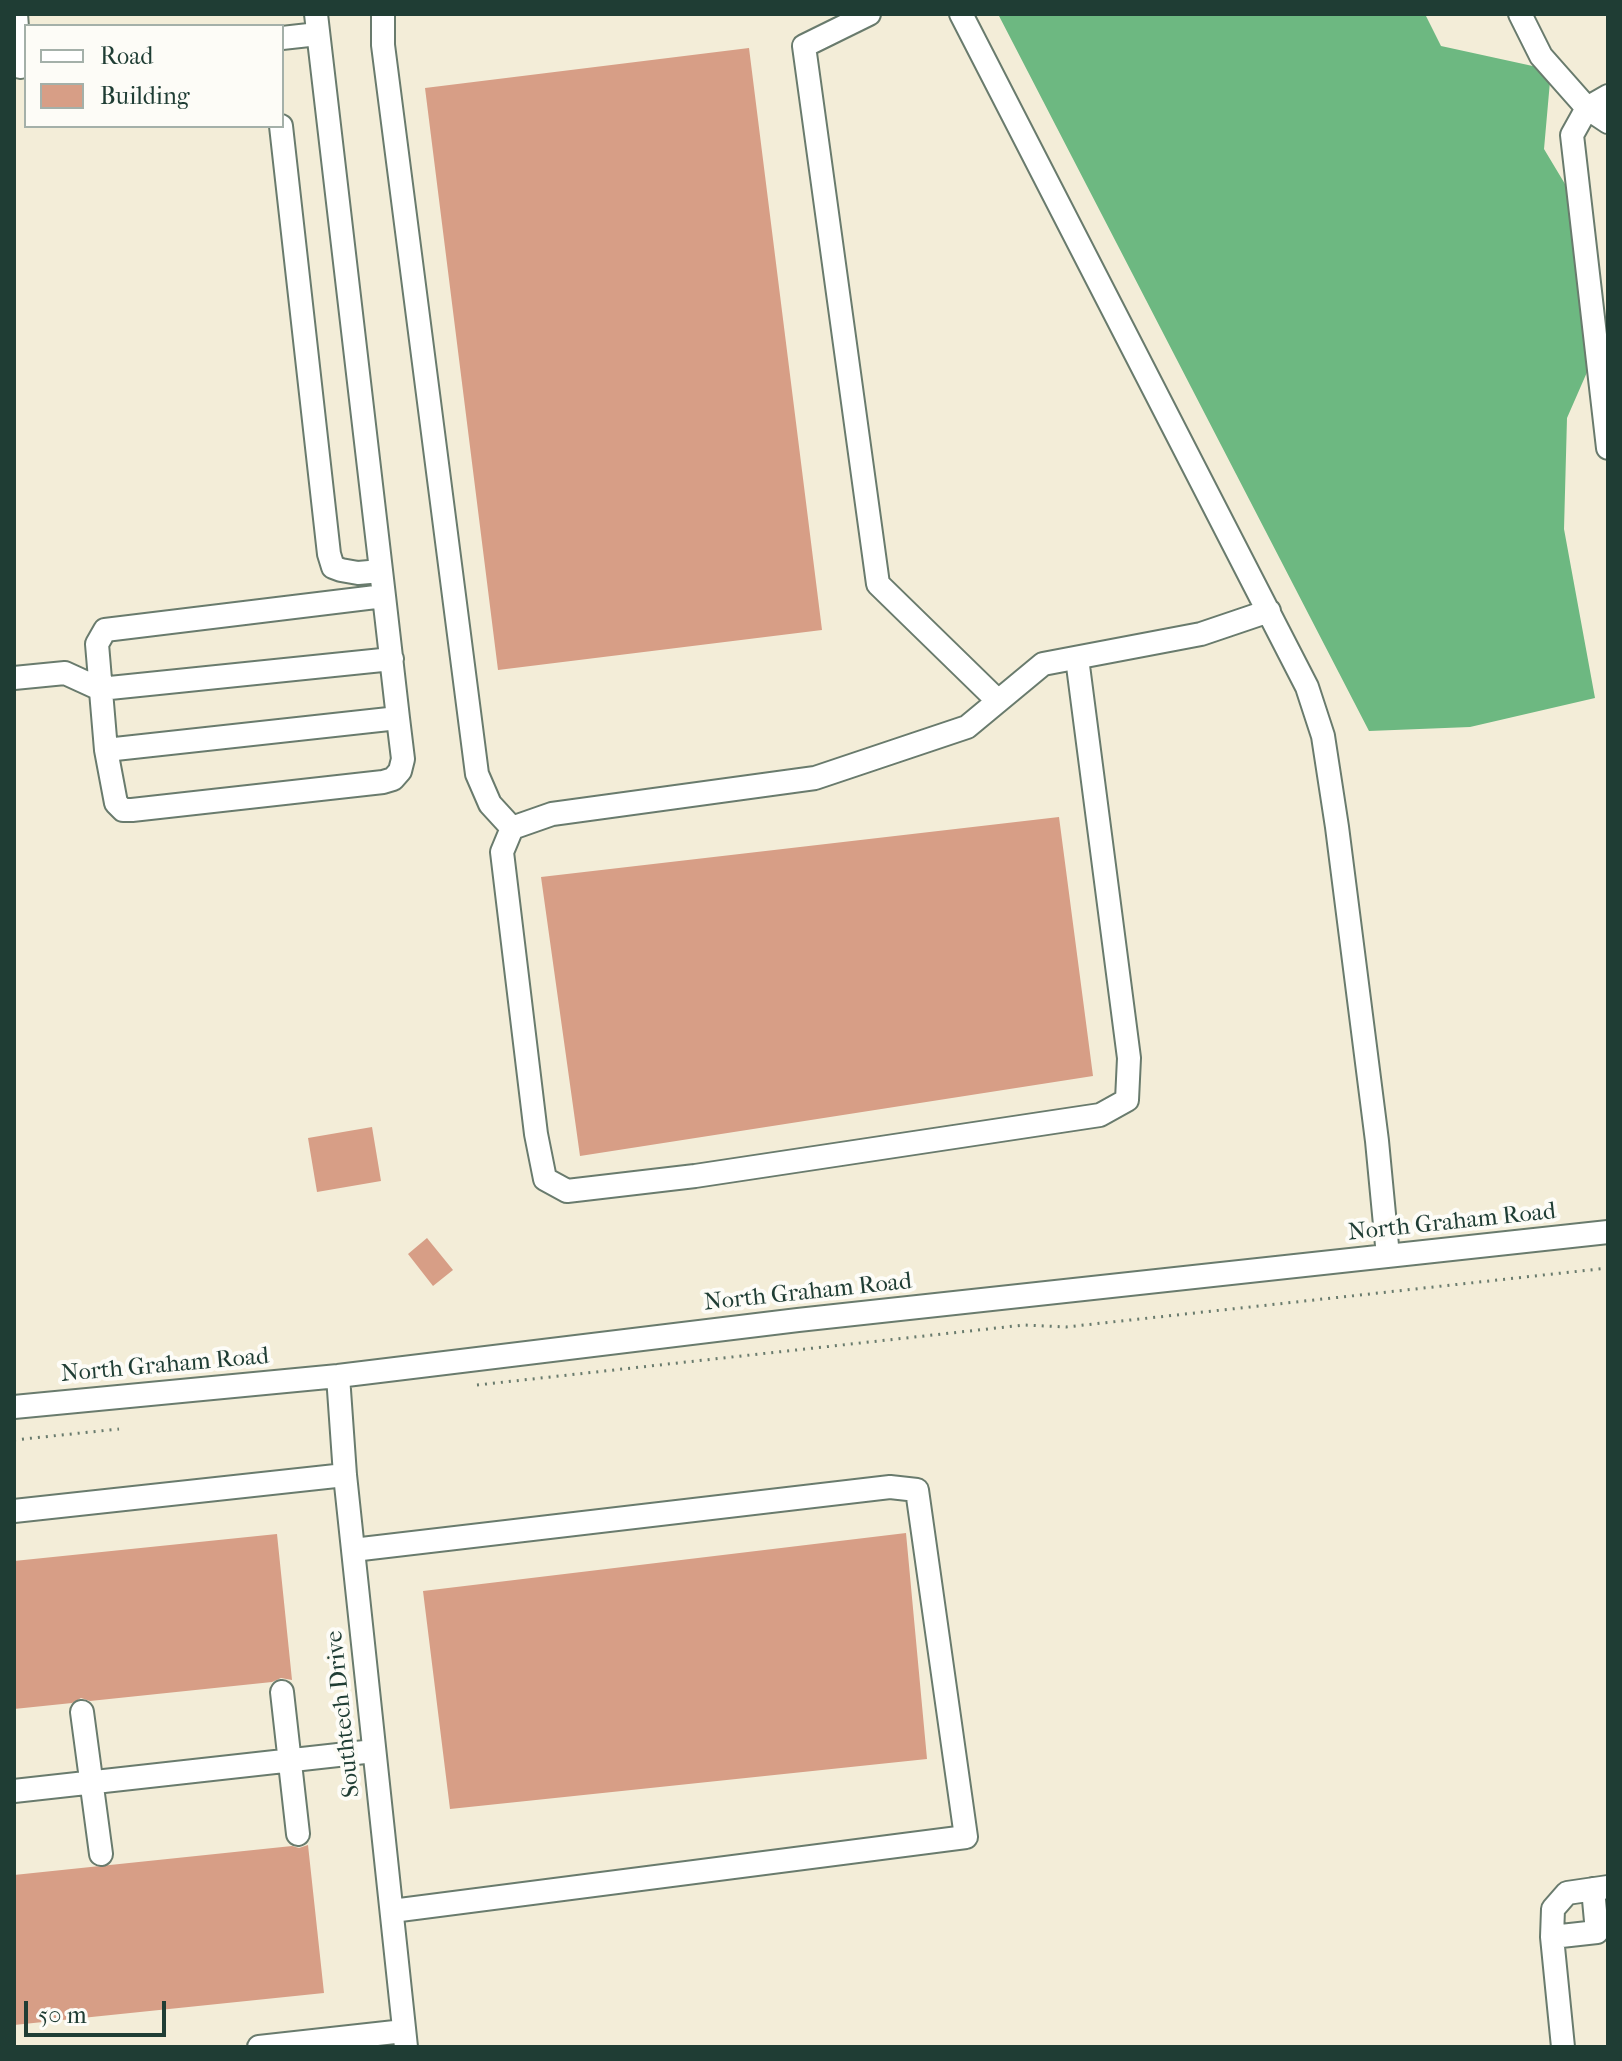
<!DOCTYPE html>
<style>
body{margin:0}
#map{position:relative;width:1622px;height:2061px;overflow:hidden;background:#f3edd8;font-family:"IM FELL French Canon",serif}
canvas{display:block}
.frame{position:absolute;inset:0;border:16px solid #1f3d34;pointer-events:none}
.legend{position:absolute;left:24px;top:24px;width:260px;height:104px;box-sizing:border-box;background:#fdfcf7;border:2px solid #a4b0a9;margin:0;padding:10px 14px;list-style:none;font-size:24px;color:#1f3d34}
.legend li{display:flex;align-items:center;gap:16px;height:40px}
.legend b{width:40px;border:2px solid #a4b0a9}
.scale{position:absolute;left:24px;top:2001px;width:142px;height:36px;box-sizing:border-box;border:4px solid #1f3d34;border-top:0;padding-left:10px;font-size:24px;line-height:28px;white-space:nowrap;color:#1f3d34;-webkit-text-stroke:6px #fdfcf7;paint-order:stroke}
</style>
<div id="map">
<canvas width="1622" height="2061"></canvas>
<div class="frame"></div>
<ul class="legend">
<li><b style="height:10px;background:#fff"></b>Road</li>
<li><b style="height:22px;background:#d79e86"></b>Building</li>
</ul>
<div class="scale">50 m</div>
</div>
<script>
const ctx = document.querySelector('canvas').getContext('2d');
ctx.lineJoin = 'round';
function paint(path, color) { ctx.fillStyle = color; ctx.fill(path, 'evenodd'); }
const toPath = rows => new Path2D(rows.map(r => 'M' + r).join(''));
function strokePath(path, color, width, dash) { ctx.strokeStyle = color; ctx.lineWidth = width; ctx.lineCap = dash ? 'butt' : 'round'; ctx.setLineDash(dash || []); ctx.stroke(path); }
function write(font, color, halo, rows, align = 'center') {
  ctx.font = font + ' "IM FELL French Canon",serif'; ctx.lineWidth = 8; ctx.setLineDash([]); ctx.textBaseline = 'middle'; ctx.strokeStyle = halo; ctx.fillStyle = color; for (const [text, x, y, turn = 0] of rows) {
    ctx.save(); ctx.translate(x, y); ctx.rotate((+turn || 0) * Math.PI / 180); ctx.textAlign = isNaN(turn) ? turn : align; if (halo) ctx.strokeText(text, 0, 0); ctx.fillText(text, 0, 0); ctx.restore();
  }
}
paint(toPath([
 [998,14,1425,14,1441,46,1551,70,1544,149,1595,234,1605,331,1567,418,1564,529,1595,698,1470,727,1369,731]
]), '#6db881');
paint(toPath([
 [749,48,822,630,498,670,425,88],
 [1059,817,1093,1076,580,1156,541,877],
 [372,1127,381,1181,317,1192,308,1138],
 [427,1238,453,1270,433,1286,408,1254],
 [906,1533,927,1759,450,1809,423,1591],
 [277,1534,292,1680,281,1678,272,1682,90,1701,81,1698,72,1703,14,1709,14,1561],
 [308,1845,324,1993,14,2025,14,1875,292,1846,299,1848]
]), '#d79e86');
const minor = toPath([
 [16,14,20,67],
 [316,14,384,596,398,718,403,759,400,771,393,779,383,782,132,810,123,810,116,803,106,750,97,644,105,630,384,596],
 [383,14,383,45,477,774,490,804,512,828],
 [869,14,804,46,878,584,998,701],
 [961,14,1307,687,1323,736,1337,827,1377,1141,1388,1256],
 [1520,14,1541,56,1587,108,1608,122],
 [282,38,318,34],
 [1608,96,1587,108,1572,135,1608,448],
 [281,126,329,554,333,567,341,570,358,573,381,571],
 [1077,658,1129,1058,1127,1100,1100,1115,695,1176,567,1191,545,1179,536,1134,502,852,512,828,552,814,815,778,967,727,1043,664,1201,634,1269,611],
 [14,678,65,673,100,689,392,659],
 [106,750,398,718],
 [338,1376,345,1475,406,2047],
 [14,1407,338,1376,798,1320,1608,1232],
 [14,1511,345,1475],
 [353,1550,890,1487,917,1490,966,1837,392,1911],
 [282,1692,298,1834],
 [82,1712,101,1854],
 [14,1791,374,1751],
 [1552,1937,1597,1932,1593,1889],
 [259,2047,404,2031],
 [1563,2047,1552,1937,1553,1909,1567,1893,1608,1887]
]);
strokePath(minor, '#697b6d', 26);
strokePath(toPath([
 [477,1385,1024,1325,1066,1327,1608,1268],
 [14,1440,119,1429]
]), '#697b6d', 3, [2, 6]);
strokePath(minor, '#fff', 22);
write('24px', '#1f3d34', '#fdfcf7', [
 ["North Graham Road",1452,1223,-6],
 ["North Graham Road",808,1293,-6],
 ["North Graham Road",165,1366,-5],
 ["Southtech Drive",344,1714,-96]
]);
</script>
